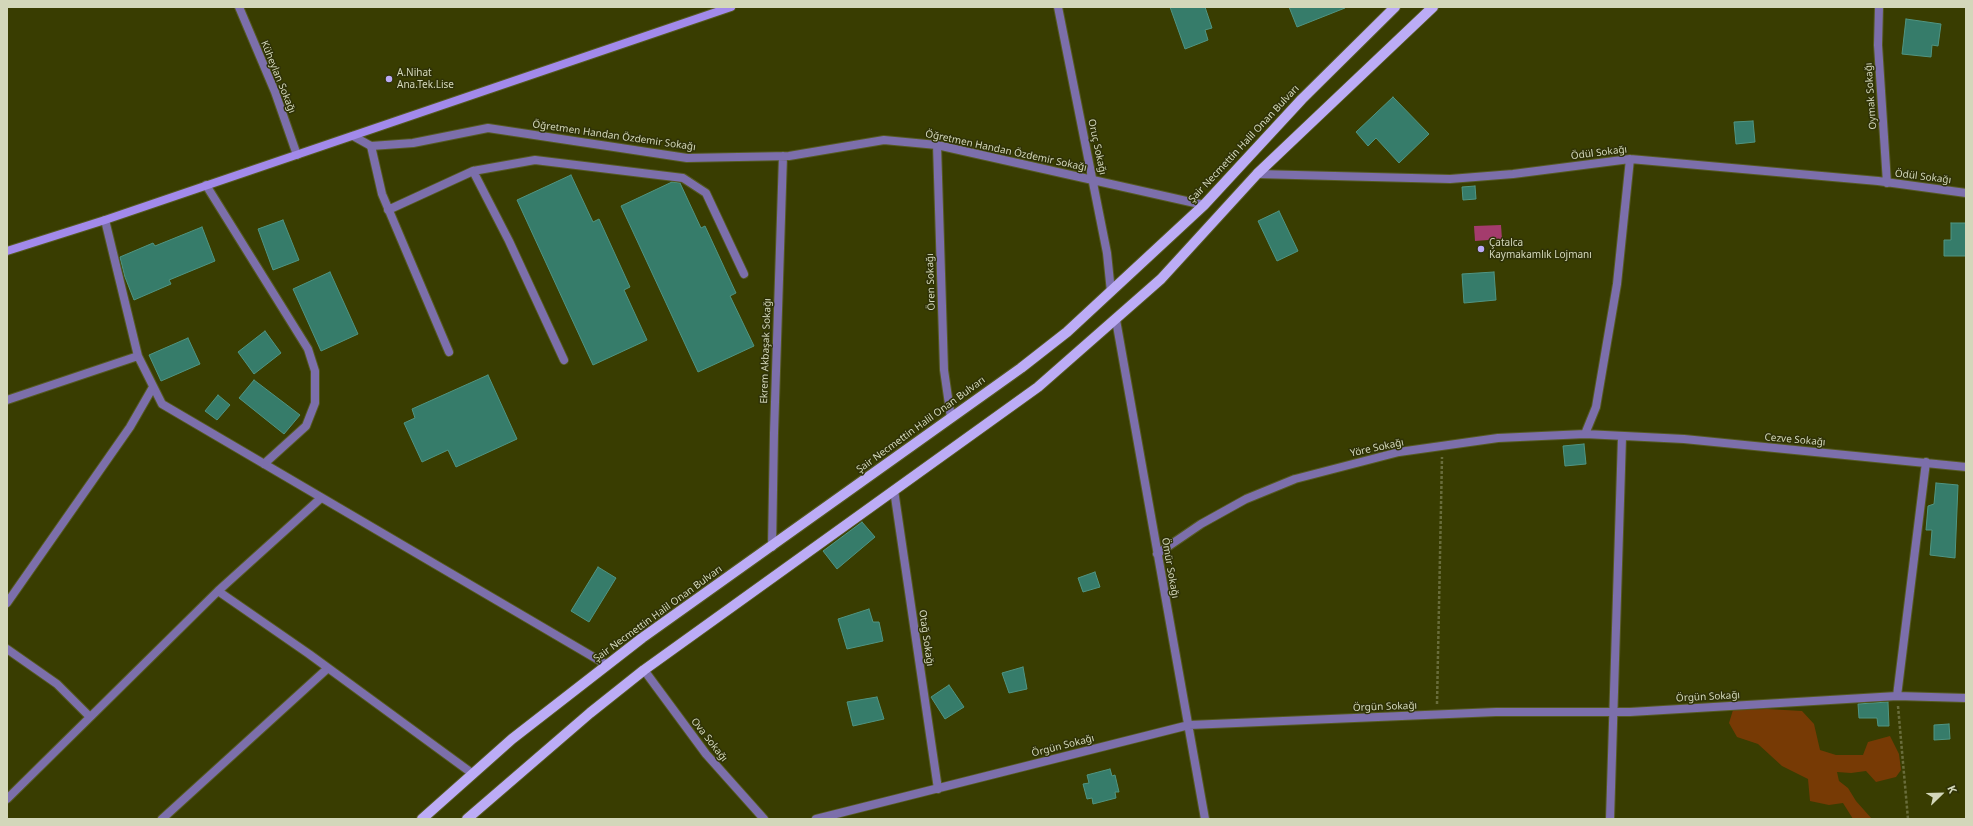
<!DOCTYPE html>
<meta charset="utf-8">
<style>
body{margin:0}
#map{position:relative;width:1973px;height:826px;overflow:hidden;background:#393d01;font-family:"Noto Sans",sans-serif}
canvas{display:block}
.frame{position:absolute;inset:0;border:8px solid #d3d7ba;pointer-events:none}
.north{position:absolute;left:1921px;top:774px;width:40px;height:40px;-webkit-text-stroke:3px #2f3207;paint-order:stroke;rotate:67deg;font-size:11px;font-weight:700;line-height:16px;text-align:center;color:#d3d7ba}
.north::after{content:'';display:block;margin:auto;width:14px;height:18px;background:#d3d7ba;clip-path:polygon(50% 0,100% 100%,50% 72%,0 100%)}
</style>
<div id="map">
<canvas width="1973" height="826"></canvas>
<div class="frame"></div>
<div class="north">K</div>
</div>
<script>
const ctx = document.querySelector('canvas').getContext('2d');
ctx.lineJoin = 'round';
function paint(path, color) { ctx.fillStyle = color; ctx.fill(path, 'evenodd'); }
const toPath = rows => new Path2D(rows.map(r => 'M' + r).join(''));
function strokePath(path, color, width, dash) { ctx.strokeStyle = color; ctx.lineWidth = width; ctx.lineCap = dash ? 'butt' : 'round'; ctx.setLineDash(dash || []); ctx.stroke(path); }
function write(font, color, halo, rows, align = 'center') {
  ctx.font = font + ' "Noto Sans",sans-serif'; ctx.lineWidth = 3; ctx.setLineDash([]); ctx.textBaseline = 'middle'; ctx.strokeStyle = halo; ctx.fillStyle = color; for (const [text, x, y, turn = 0] of rows) {
    ctx.save(); ctx.translate(x, y); ctx.rotate((+turn || 0) * Math.PI / 180); ctx.textAlign = isNaN(turn) ? turn : align; if (halo) ctx.strokeText(text, 0, 0); ctx.fillText(text, 0, 0); ctx.restore();
  }
}
paint(toPath([
 [1767,709,1802,711,1814,724,1820,750,1836,755,1863,755,1868,742,1890,736,1899,754,1901,770,1896,777,1876,782,1866,771,1851,773,1837,772,1839,781,1848,788,1856,801,1872,819,1853,819,1843,803,1829,805,1810,801,1808,779,1782,766,1758,744,1737,737,1729,723,1733,710]
]), '#773a05');
paint(toPath([
 [1501,225,1502,239,1475,241,1474,226]
]), '#a43c6d');
const building = toPath([
 [1170,7,1205,7,1212,28,1205,30,1208,40,1185,49,1170,7],
 [1289,7,1345,7,1345,8,1297,27,1289,7],
 [1906,19,1941,24,1938,46,1932,45,1931,57,1902,54,1906,19],
 [1393,97,1429,134,1399,163,1376,138,1368,146,1356,132,1393,97],
 [1753,121,1755,142,1736,144,1734,122,1753,121],
 [571,175,593,222,599,219,630,287,624,290,647,340,593,365,517,200,571,175],
 [672,182,680,183,701,228,705,226,736,293,730,296,754,346,698,372,621,206,672,182],
 [1475,186,1476,199,1463,200,1462,187,1475,186],
 [1279,211,1298,251,1277,261,1258,221,1279,211],
 [283,220,299,260,273,270,258,229,283,220],
 [1951,223,1966,223,1966,256,1944,256,1944,240,1951,240,1951,223],
 [202,227,215,261,169,280,171,284,134,300,125,277,120,257,153,243,155,246,202,227],
 [330,272,358,334,321,351,293,289,330,272],
 [1494,272,1496,300,1464,303,1462,274,1494,272],
 [265,331,281,353,254,374,238,352,265,331],
 [188,338,200,364,161,381,149,355,188,338],
 [488,375,517,439,456,467,448,450,422,462,404,423,415,418,412,409,488,375],
 [254,380,300,415,284,434,239,398,254,380],
 [218,395,230,405,217,420,205,411,218,395],
 [1584,444,1586,464,1565,466,1563,446,1584,444],
 [1936,483,1958,485,1955,558,1930,555,1932,530,1926,530,1928,506,1934,504,1936,483],
 [862,522,875,537,837,569,823,551,862,522],
 [598,567,616,578,589,622,571,611,598,567],
 [1095,572,1100,587,1083,592,1078,578,1095,572],
 [869,609,873,622,879,622,883,641,847,649,838,619,869,609],
 [1023,667,1027,689,1009,693,1002,673,1023,667],
 [949,685,964,707,945,719,931,697,949,685],
 [877,697,884,719,853,726,847,702,877,697],
 [1888,702,1889,726,1878,726,1877,718,1859,718,1858,704,1888,702],
 [1949,724,1950,739,1934,740,1934,725,1949,724],
 [1110,769,1112,776,1115,775,1119,792,1115,792,1116,798,1093,804,1092,798,1087,799,1083,784,1089,783,1087,775,1110,769]
]);
paint(building, '#367c6a');
strokePath(building, '#509582', 1);
const lane = toPath([
 [371,146,382,194,449,352],
 [473,171,509,241,564,360],
 [388,210,473,171,535,160,683,178,706,193,744,274]
]);
const street = toPath([
 [239,7,275,92,297,155],
 [1058,7,1107,253,1111,292],
 [1879,7,1878,45,1887,183],
 [353,136,371,146,413,143,488,128,687,158,789,156,884,140,937,145,1204,205],
 [937,145,944,370,951,418],
 [1257,174,1450,179,1513,174,1630,159,1878,181,1966,193],
 [206,185,308,349,315,371,315,403,306,426,264,464],
 [105,220,138,356,162,404,607,665],
 [1116,320,1205,819],
 [7,400,138,356],
 [1585,434,1596,407,1617,284,1630,159],
 [894,490,938,789],
 [772,547,774,433,783,156],
 [1157,554,1201,524,1246,499,1295,479,1399,452,1498,438,1585,434,1684,439,1966,467],
 [218,591,309,654,473,774],
 [7,603,130,427,153,387],
 [7,649,57,684,90,717],
 [644,670,706,754,764,819],
 [1897,696,1926,462],
 [7,799,218,591,321,498],
 [162,819,328,668],
 [816,819,1189,725,1496,712,1630,712,1897,696,1966,698],
 [1610,819,1622,437]
]);
const secondary = toPath([
 [7,251,105,220,731,7]
]);
const primary = toPath([
 [422,819,512,739,642,638,1021,368,1067,332,1204,205,1302,99,1395,7],
 [467,819,590,713,644,670,1038,387,1161,279,1257,174,1433,7]
]);
strokePath(lane, '#555922', 10);
strokePath(street, '#555922', 10);
strokePath(secondary, '#555922', 10);
strokePath(primary, '#555922', 12);
strokePath(toPath([
 [1437,704,1442,457],
 [1898,706,1908,819]
]), '#696d3b', 2.5, [3, 2]);
strokePath(lane, '#7c6fab', 8);
strokePath(street, '#7c6fab', 8);
strokePath(secondary, '#a28aeb', 8);
strokePath(primary, '#bcacf6', 10);
for (const [x, y, r, color] of [
 [389,79,4,"#bbaaf6"],
 [1481,249,4,"#bbaaf6"]
]) { const dot = new Path2D(); dot.arc(x, y, r, 0, 2 * Math.PI); ctx.fillStyle = color; ctx.fill(dot); strokePath(dot, '#2f3207', 1.5); }
write('10px', '#d3d7ba', '#2f3207', [
 ["A.Nihat",397,73],
 ["Ana.Tek.Lise",397,85],
 ["Çatalca",1489,243],
 ["Kaymakamlık Lojmanı",1489,255]
], 'left');
write('10px', '#d3d7ba', '#2f3207', [
 ["Küheylan Sokağı",278,77,68],
 ["Oymak Sokağı",1871,96,-94],
 ["Öğretmen Handan Özdemir Sokağı",614,136,8],
 ["Şair Necmettin Halil Onan Bulvarı",1244,144,-47],
 ["Oruç Sokağı",1097,147,78],
 ["Öğretmen Handan Özdemir Sokağı",1006,151,12],
 ["Ödül Sokağı",1599,153,-7],
 ["Ödül Sokağı",1923,177,7],
 ["Ören Sokağı",931,282,-92],
 ["Ekrem Akbaşak Sokağı",766,351,-88],
 ["Şair Necmettin Halil Onan Bulvarı",921,425,-36],
 ["Cezve Sokağı",1795,440,5],
 ["Yöre Sokağı",1377,448,-12],
 ["Ömür Sokağı",1170,568,80],
 ["Şair Necmettin Halil Onan Bulvarı",658,614,-36],
 ["Otağ Sokağı",926,638,82],
 ["Örgün Sokağı",1708,697,-3],
 ["Örgün Sokağı",1385,707,-2],
 ["Ova Sokağı",709,740,52],
 ["Örgün Sokağı",1063,746,-14]
]);
</script>
